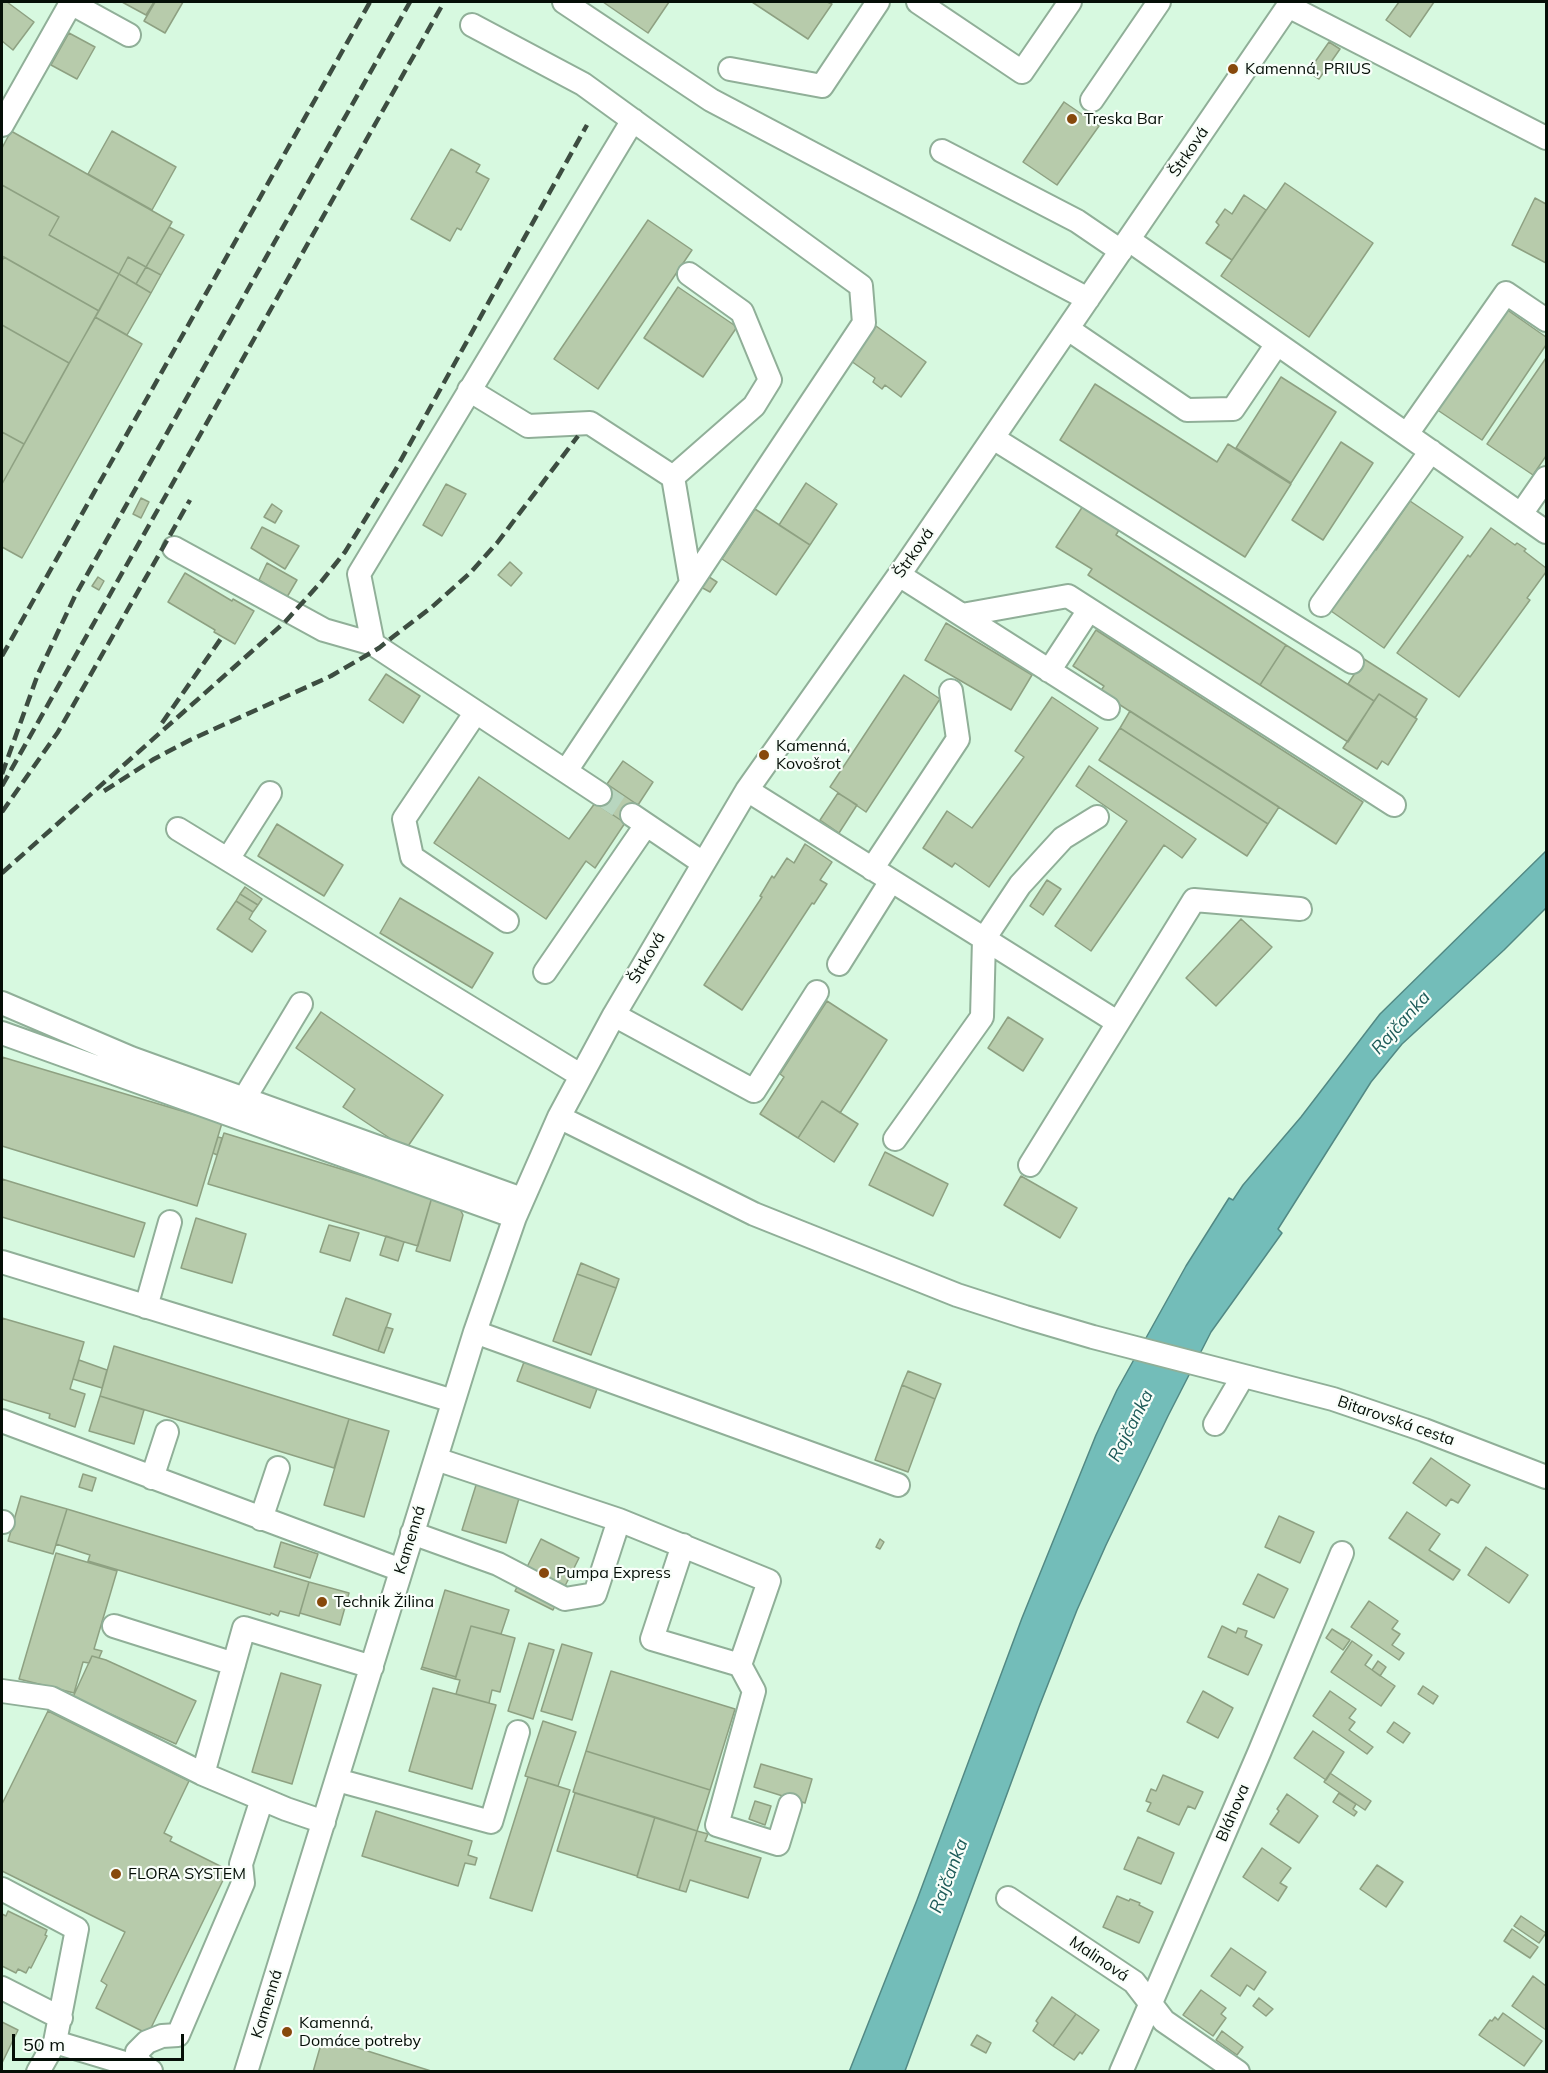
<!DOCTYPE html>
<meta charset="utf-8">
<style>
body{margin:0}
#map{position:relative;width:1548px;height:2073px;overflow:hidden;background:#d7f9e0;font-family:Mulish,sans-serif}
canvas{display:block}
.frame{position:absolute;inset:0;border:3px solid #050f07;pointer-events:none}
.scale{position:absolute;left:12px;top:2034px;width:172px;height:27px;box-sizing:border-box;border:3px solid #050f07;border-top:0;padding-left:8px;font-size:18px;line-height:21px;white-space:nowrap;color:#050f07;-webkit-text-stroke:4px #f8fef9;paint-order:stroke}
</style>
<div id="map">
<canvas width="1548" height="2073"></canvas>
<div class="frame"></div>
<div class="scale">50 m</div>
</div>
<script>
const ctx = document.querySelector('canvas').getContext('2d');
ctx.lineJoin = 'round';
function paint(path, color) { ctx.fillStyle = color; ctx.fill(path, 'evenodd'); }
const toPath = rows => new Path2D(rows.map(r => 'M' + r).join(''));
function strokePath(path, color, width, dash) { ctx.strokeStyle = color; ctx.lineWidth = width; ctx.lineCap = dash ? 'butt' : 'round'; ctx.setLineDash(dash || []); ctx.stroke(path); }
function write(font, color, halo, rows, align = 'center') {
  ctx.font = font + ' Mulish,sans-serif'; ctx.lineWidth = 4.5; ctx.setLineDash([]); ctx.textBaseline = 'middle'; ctx.strokeStyle = halo; ctx.fillStyle = color; for (const [text, x, y, turn = 0] of rows) {
    ctx.save(); ctx.translate(x, y); ctx.rotate((+turn || 0) * Math.PI / 180); ctx.textAlign = isNaN(turn) ? turn : align; if (halo) ctx.strokeText(text, 0, 0); ctx.fillText(text, 0, 0); ctx.restore();
  }
}
const water = toPath([
 [1546,851,1546,908,1504,950,1402,1044,1371,1082,1278,1229,1282,1233,1211,1332,1168,1416,1106,1545,1077,1610,1039,1707,905,2071,849,2072,917,1900,1022,1618,1096,1435,1117,1390,1186,1266,1229,1198,1233,1200,1243,1185,1301,1117,1380,1014,1546,851]
]);
paint(water, '#73bdb9');
strokePath(water, '#528984', 1.5);
const building = toPath([
 [2,2,7,2,34,22,13,50,2,41,2,2],
 [122,2,154,2,146,15,122,2],
 [155,2,183,2,165,33,144,21,155,2],
 [603,2,669,2,648,33,603,2],
 [752,2,827,2,832,4,808,39,752,2],
 [1399,2,1434,2,1410,37,1386,20,1399,2],
 [69,33,95,47,77,79,51,65,69,33],
 [1329,42,1340,49,1319,79,1308,72,1329,42],
 [1064,102,1099,126,1057,185,1023,162,1064,102],
 [11,131,172,222,146,267,128,257,119,274,49,235,59,217,2,185,2,148,11,131],
 [112,131,176,167,152,210,88,174,112,131],
 [451,149,480,165,476,172,489,179,461,230,457,228,450,241,411,219,451,149],
 [1285,183,1373,243,1309,337,1221,276,1285,183],
 [2,185,59,217,49,235,119,274,99,311,2,256,2,185],
 [1244,195,1266,210,1232,260,1206,243,1219,225,1216,222,1225,209,1232,214,1244,195],
 [1535,198,1546,204,1546,263,1512,245,1535,198],
 [648,220,692,250,598,389,554,359,648,220],
 [169,227,184,235,161,275,146,267,169,227],
 [4,257,99,311,69,363,2,325,2,261,4,257],
 [128,257,146,267,136,284,119,274,128,257],
 [146,267,161,275,151,293,136,284,146,267],
 [119,274,151,293,127,335,95,317,119,274],
 [678,287,737,327,703,377,644,338,678,287],
 [1506,309,1546,337,1546,345,1482,440,1436,409,1506,309],
 [95,317,142,344,22,558,2,547,2,484,95,317],
 [2,325,69,363,24,444,2,432,2,325],
 [876,326,926,362,901,397,885,385,882,389,873,382,875,378,851,361,876,326],
 [1546,358,1546,456,1533,475,1487,444,1546,358],
 [1281,377,1336,412,1291,483,1236,448,1281,377],
 [1095,384,1217,462,1228,444,1291,484,1245,557,1060,440,1095,384],
 [2,432,24,444,2,484,2,432],
 [1341,442,1373,463,1323,540,1292,520,1341,442],
 [806,483,837,504,810,545,779,525,806,483],
 [446,484,466,494,442,536,423,525,446,484],
 [141,498,149,502,141,518,133,514,141,498],
 [1410,501,1463,537,1384,648,1331,611,1345,589,1347,590,1366,562,1365,561,1374,548,1376,550,1410,501],
 [272,504,282,511,275,523,264,517,272,504],
 [1083,506,1119,530,1116,535,1286,645,1260,685,1088,575,1092,569,1056,547,1083,506],
 [755,509,810,545,776,595,722,559,755,509],
 [262,527,299,546,285,569,251,548,262,527],
 [1491,528,1515,545,1517,543,1526,549,1524,551,1546,568,1546,572,1527,598,1530,600,1459,697,1397,653,1468,555,1470,557,1491,528],
 [510,562,522,573,511,586,498,575,510,562],
 [267,563,297,580,287,597,259,580,267,563],
 [185,573,232,601,233,599,254,611,235,644,214,632,215,630,168,602,185,573],
 [706,575,717,582,710,592,699,586,706,575],
 [98,577,104,581,99,590,92,586,98,577],
 [946,623,1032,675,1011,710,925,660,946,623],
 [1096,630,1363,802,1336,844,1100,692,1104,686,1073,666,1096,630],
 [1286,645,1374,701,1348,742,1260,685,1286,645],
 [1364,659,1427,699,1415,718,1379,694,1374,701,1348,684,1364,659],
 [386,674,420,696,403,723,369,700,386,674],
 [904,675,940,699,866,812,830,787,904,675],
 [1379,694,1417,719,1388,765,1382,761,1377,769,1343,748,1379,694],
 [1052,697,1098,728,989,887,955,863,952,867,923,848,947,811,972,828,1024,757,1015,751,1052,697],
 [1130,711,1279,807,1268,824,1120,728,1130,711],
 [1120,728,1268,824,1247,856,1099,760,1120,728],
 [623,761,653,782,638,805,607,784,623,761],
 [1089,766,1196,839,1182,858,1164,845,1091,951,1055,926,1127,821,1076,786,1089,766],
 [479,777,569,839,595,803,625,823,595,868,586,861,546,919,434,843,479,777],
 [607,784,638,805,625,823,595,803,607,784],
 [838,793,857,805,839,833,820,820,838,793],
 [277,824,343,865,324,896,258,856,277,824],
 [805,844,832,862,820,880,827,884,814,904,812,903,742,1010,704,985,762,897,760,896,772,876,774,878,787,858,794,863,805,844],
 [1047,880,1061,889,1043,915,1030,906,1047,880],
 [245,887,262,899,258,905,240,894,245,887],
 [240,894,258,905,253,912,236,901,240,894],
 [400,898,493,953,472,988,380,933,400,898],
 [236,901,253,912,249,919,266,931,252,952,217,929,236,901],
 [1241,919,1272,947,1216,1006,1186,978,1241,919],
 [827,1001,887,1040,840,1113,822,1101,798,1138,760,1114,784,1077,780,1074,827,1001],
 [321,1012,443,1095,406,1149,343,1107,355,1089,296,1048,321,1012],
 [1008,1017,1043,1039,1023,1071,988,1048,1008,1017],
 [2,1057,222,1123,197,1206,2,1146,2,1057],
 [822,1101,858,1124,834,1162,798,1138,822,1101],
 [224,1133,432,1197,418,1246,208,1184,224,1133],
 [218,1137,222,1138,217,1155,213,1153,218,1137],
 [885,1152,948,1184,933,1216,869,1185,885,1152],
 [1021,1176,1077,1208,1060,1238,1004,1205,1021,1176],
 [2,1179,145,1223,134,1257,2,1217,2,1179],
 [432,1197,458,1205,463,1215,450,1261,416,1251,432,1197],
 [196,1218,246,1234,232,1283,181,1268,196,1218],
 [329,1225,359,1233,350,1261,320,1252,329,1225],
 [386,1236,404,1242,398,1261,380,1255,386,1236],
 [581,1263,619,1279,616,1288,577,1274,581,1263],
 [577,1274,616,1288,591,1355,553,1341,577,1274],
 [346,1298,391,1314,378,1351,333,1335,346,1298],
 [2,1318,84,1342,70,1389,85,1394,75,1427,49,1418,50,1414,2,1399,2,1318],
 [386,1327,393,1329,384,1353,378,1351,386,1327],
 [114,1346,349,1419,334,1468,100,1396,114,1346],
 [79,1360,107,1370,102,1388,73,1379,79,1360],
 [524,1362,597,1389,590,1408,517,1381,524,1362],
 [908,1371,941,1384,935,1399,902,1385,908,1371],
 [902,1385,935,1399,908,1472,875,1460,902,1385],
 [100,1396,144,1410,134,1444,89,1431,100,1396],
 [349,1419,389,1431,364,1517,324,1505,349,1419],
 [1431,1458,1470,1485,1458,1503,1451,1499,1446,1506,1413,1483,1431,1458],
 [83,1474,96,1478,92,1491,79,1487,83,1474],
 [477,1482,520,1495,506,1543,462,1530,477,1482],
 [21,1496,67,1509,53,1554,8,1541,21,1496],
 [67,1509,309,1582,299,1616,280,1611,278,1616,271,1613,270,1615,88,1561,90,1555,56,1544,67,1509],
 [1407,1512,1440,1534,1429,1550,1460,1570,1453,1580,1389,1538,1407,1512],
 [1279,1516,1314,1532,1300,1563,1265,1547,1279,1516],
 [541,1539,579,1558,553,1610,515,1591,541,1539],
 [880,1539,884,1542,880,1549,876,1547,880,1539],
 [281,1542,318,1554,310,1578,274,1567,281,1542],
 [1486,1547,1528,1575,1509,1603,1468,1575,1486,1547],
 [56,1553,117,1571,94,1649,102,1651,99,1658,92,1656,89,1663,83,1662,74,1693,19,1679,56,1553],
 [1258,1574,1288,1589,1274,1618,1243,1604,1258,1574],
 [309,1582,349,1593,340,1625,300,1613,309,1582],
 [445,1590,509,1610,501,1634,471,1626,456,1677,422,1667,445,1590],
 [1369,1601,1398,1621,1392,1629,1400,1634,1392,1645,1404,1653,1399,1660,1351,1627,1369,1601],
 [471,1626,515,1638,500,1692,492,1690,489,1703,456,1694,460,1680,455,1679,471,1626],
 [1222,1626,1236,1633,1238,1628,1247,1631,1245,1637,1262,1645,1248,1675,1208,1657,1222,1626],
 [1332,1629,1350,1640,1343,1650,1326,1638,1332,1629],
 [1352,1641,1372,1655,1365,1665,1395,1686,1381,1706,1331,1672,1352,1641],
 [529,1643,554,1650,533,1719,508,1711,529,1643],
 [562,1644,592,1653,572,1720,541,1711,562,1644],
 [92,1656,106,1660,196,1701,176,1744,73,1697,92,1656],
 [1378,1661,1386,1667,1380,1676,1372,1670,1378,1661],
 [422,1667,456,1677,455,1679,421,1669,422,1667],
 [611,1671,735,1709,710,1790,586,1751,611,1671],
 [281,1673,321,1685,292,1784,252,1772,281,1673],
 [1423,1686,1438,1696,1433,1704,1418,1694,1423,1686],
 [433,1688,496,1705,472,1789,409,1771,433,1688],
 [1203,1691,1233,1708,1218,1738,1187,1722,1203,1691],
 [1330,1691,1356,1709,1349,1718,1355,1722,1349,1730,1373,1747,1367,1754,1313,1716,1330,1691],
 [48,1711,189,1781,164,1833,172,1837,170,1841,228,1870,148,2034,96,2008,107,1985,101,1981,125,1932,2,1871,2,1804,48,1711],
 [543,1721,576,1732,558,1786,525,1776,543,1721],
 [1394,1722,1410,1733,1403,1743,1387,1732,1394,1722],
 [1313,1731,1344,1752,1326,1780,1294,1758,1313,1731],
 [586,1751,710,1790,697,1831,573,1792,586,1751],
 [761,1764,812,1779,805,1803,754,1787,761,1764],
 [1330,1773,1371,1801,1365,1810,1324,1782,1330,1773],
 [1163,1775,1203,1792,1195,1809,1188,1806,1179,1825,1147,1811,1151,1803,1146,1801,1151,1789,1156,1791,1163,1775],
 [528,1777,570,1790,532,1911,490,1898,528,1777],
 [575,1793,655,1817,637,1876,557,1851,575,1793],
 [1339,1793,1356,1804,1353,1809,1357,1812,1354,1816,1333,1802,1339,1793],
 [1287,1794,1318,1816,1299,1843,1270,1824,1279,1811,1277,1809,1287,1794],
 [755,1801,771,1806,765,1825,749,1819,755,1801],
 [376,1811,472,1841,468,1855,477,1858,475,1865,465,1863,458,1886,362,1856,376,1811],
 [655,1817,697,1831,679,1890,637,1877,655,1817],
 [697,1831,708,1834,705,1841,761,1858,748,1898,690,1880,686,1892,679,1890,697,1831],
 [1138,1837,1174,1853,1161,1884,1124,1869,1138,1837],
 [1262,1848,1291,1868,1280,1883,1287,1887,1278,1901,1243,1877,1262,1848],
 [1377,1865,1403,1882,1386,1907,1360,1889,1377,1865],
 [1117,1896,1129,1901,1130,1899,1140,1903,1139,1905,1153,1912,1139,1943,1103,1927,1117,1896],
 [8,1911,47,1930,45,1935,47,1936,31,1968,29,1967,26,1973,18,1969,16,1973,2,1966,2,1914,6,1916,8,1911],
 [1521,1916,1546,1933,1539,1943,1514,1926,1521,1916],
 [1512,1929,1538,1947,1530,1958,1504,1941,1512,1929],
 [1231,1948,1266,1972,1254,1990,1247,1985,1240,1996,1211,1976,1231,1948],
 [1533,1976,1546,1986,1546,2030,1512,2006,1533,1976],
 [1201,1990,1226,2008,1221,2014,1226,2018,1213,2036,1183,2015,1201,1990],
 [1052,1997,1076,2014,1053,2046,1033,2031,1038,2023,1036,2021,1052,1997],
 [1259,1998,1273,2009,1266,2016,1253,2006,1259,1998],
 [1503,2013,1542,2041,1524,2066,1479,2035,1490,2020,1492,2021,1495,2017,1498,2020,1503,2013],
 [1076,2014,1099,2030,1082,2054,1080,2052,1074,2060,1053,2046,1076,2014],
 [2,2022,18,2030,2,2063,2,2022],
 [1222,2031,1243,2047,1237,2055,1216,2040,1222,2031],
 [977,2035,991,2043,986,2053,971,2045,977,2035],
 [323,2037,431,2071,313,2072,323,2037]
]);
paint(building, '#b7cbab');
strokePath(building, '#8ea182', 1.5);
strokePath(toPath([
 [600,794,632,815]
]), '#b8d6bf', 22, [22, 11]);
const minor = toPath([
 [564,2,711,100,1088,299],
 [918,2,1022,72,1070,2],
 [1288,6,1546,138],
 [472,25,583,84,861,286,864,323,566,771],
 [730,69,822,86,878,2],
 [1092,100,1159,2],
 [2,125,71,3,129,35],
 [942,151,1077,221,1121,251],
 [1129,240,1546,532],
 [1068,329,1187,410,1233,409,1277,344],
 [469,390,528,426,590,423,673,477,691,583],
 [1407,434,1506,293,1546,320],
 [993,438,1352,662],
 [673,477,754,406,770,380,742,312,689,274],
 [1521,514,1546,478],
 [174,548,324,630,373,644,600,794],
 [899,575,1108,708],
 [1321,605,1431,451],
 [962,615,1068,596,1394,805],
 [373,644,359,574,633,120],
 [1049,671,1089,610],
 [476,712,404,819,412,857,507,921],
 [747,790,1117,1022],
 [632,815,703,863],
 [178,829,580,1075],
 [228,859,270,793],
 [872,869,958,739,951,691],
 [839,964,891,881],
 [545,972,646,825],
 [2,1003,131,1058,522,1199],
 [614,1015,754,1091,817,992],
 [2,1033,515,1217],
 [244,1099,301,1004],
 [559,1117,754,1214,957,1295,1025,1317,1093,1337,1333,1399,1424,1430,1546,1477],
 [895,1139,982,1017,984,939,1020,885,1063,838,1097,817],
 [1030,1165,1194,900,1300,909],
 [2,1262,453,1401],
 [146,1307,170,1222],
 [475,1332,898,1485],
 [2,1421,401,1570],
 [1215,1424,1243,1376],
 [436,1459,619,1520,769,1581,740,1665,754,1691,717,1825,778,1844,790,1805],
 [152,1478,167,1432],
 [261,1519,278,1468],
 [2,1522,3,1522],
 [412,1533,498,1564,565,1599,595,1594,619,1520],
 [683,1545,652,1639,740,1665],
 [114,1626,234,1664],
 [2,1691,51,1698,203,1774,286,1809,324,1822],
 [203,1774,244,1628,372,1667],
 [337,1780,491,1822,518,1732],
 [2,1889,77,1929,55,2042,38,2072],
 [1008,1898,1134,1982,1164,2021,1238,2072],
 [2,1988,61,2018],
 [55,2042,151,2071],
 [149,2071,139,2062,137,2052,147,2042,162,2036,178,2035,243,1883,241,1864,262,1799],
 [246,2072,475,1332,515,1217,559,1117,614,1015,747,790,899,575,1291,2],
 [1121,2072,1259,1753,1342,1553]
]);
strokePath(minor, '#90af98', 26);
strokePath(minor, '#fff', 22);
strokePath(toPath([
 [2,656,370,2],
 [162,723,222,637],
 [2,774,38,674,75,596,410,2],
 [2,786,444,2],
 [104,791,154,759,190,740,331,676,379,648,394,636,432,607,470,573,497,543,578,436],
 [2,812,58,732,190,500],
 [2,873,285,622,321,582,345,552,396,469,587,125]
]), '#3d4d41', 4.5, [12, 6]);
for (const [x, y, r, color] of [
 [1233,69,6,"#87490c"],
 [1072,119,6,"#87490c"],
 [764,755,6,"#87490c"],
 [544,1573,6,"#87490c"],
 [322,1602,6,"#87490c"],
 [116,1874,6,"#87490c"],
 [287,2032,6,"#87490c"]
]) { const dot = new Path2D(); dot.arc(x, y, r, 0, 2 * Math.PI); ctx.fillStyle = color; ctx.fill(dot); strokePath(dot, '#f8fef9', 2); }
write('16px', '#050f07', '#f8fef9', [
 ["Kamenná, PRIUS",1245,69],
 ["Treska Bar",1084,119],
 ["Kamenná,",776,746],
 ["Kovošrot",776,764],
 ["Pumpa Express",556,1573],
 ["Technik Žilina",334,1602],
 ["FLORA SYSTEM",128,1874],
 ["Kamenná,",299,2023],
 ["Domáce potreby",299,2041]
], 'left');
write('16px', '#050f07', '#f8fef9', [
 ["Štrková",1189,152,-56],
 ["Štrková",914,553,-55],
 ["Štrková",647,958,-60],
 ["Bitarovská cesta",1396,1421,19],
 ["Kamenná",410,1540,-73],
 ["Bláhova",1233,1813,-67],
 ["Malinová",1099,1959,34],
 ["Kamenná",267,2004,-73]
]);
write('italic 18px', '#1c5a58', '#f8fef9', [
 ["Rajčanka",1401,1023,-48],
 ["Rajčanka",1131,1426,-63],
 ["Rajčanka",949,1876,-69]
]);
</script>
